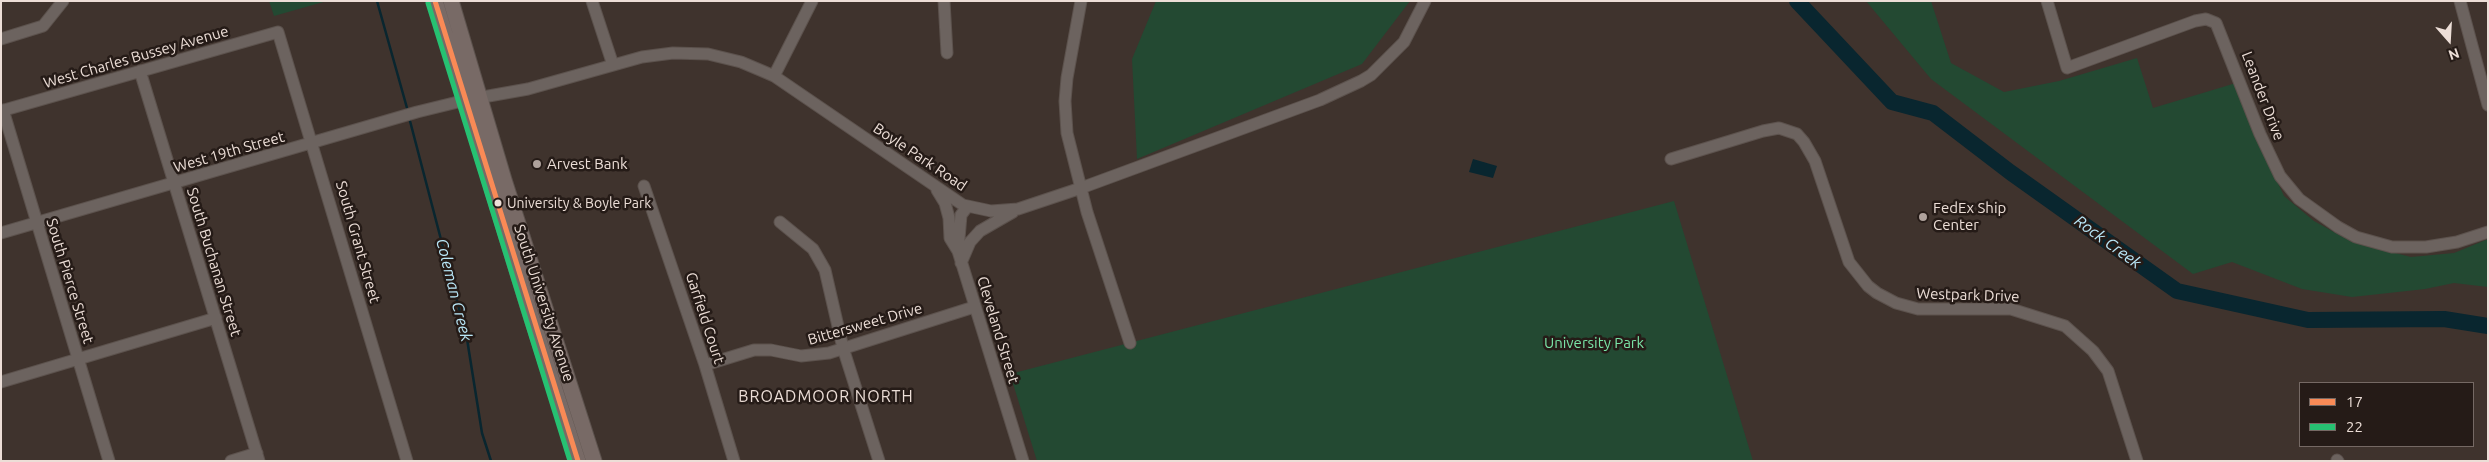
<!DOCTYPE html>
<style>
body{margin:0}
#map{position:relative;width:2489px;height:462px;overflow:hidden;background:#3f332d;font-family:Ubuntu,sans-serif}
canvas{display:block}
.frame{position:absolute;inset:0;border:2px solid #ecded7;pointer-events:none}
.legend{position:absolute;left:2299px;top:382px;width:175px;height:65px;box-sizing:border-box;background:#251b17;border:1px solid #756964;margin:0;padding:6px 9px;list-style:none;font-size:15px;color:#ecded7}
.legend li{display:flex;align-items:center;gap:10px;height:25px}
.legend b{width:25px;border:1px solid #756964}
.north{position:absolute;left:2424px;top:15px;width:50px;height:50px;-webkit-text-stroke:4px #251b17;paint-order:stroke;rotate:161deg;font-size:14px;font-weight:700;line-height:20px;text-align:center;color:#ecded7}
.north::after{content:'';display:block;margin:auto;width:18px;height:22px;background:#ecded7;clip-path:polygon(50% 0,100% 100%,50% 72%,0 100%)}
</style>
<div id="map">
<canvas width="2489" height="462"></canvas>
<div class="frame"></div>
<ul class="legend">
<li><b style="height:6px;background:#f98a56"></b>17</li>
<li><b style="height:6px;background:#26c172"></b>22</li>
</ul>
<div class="north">N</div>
</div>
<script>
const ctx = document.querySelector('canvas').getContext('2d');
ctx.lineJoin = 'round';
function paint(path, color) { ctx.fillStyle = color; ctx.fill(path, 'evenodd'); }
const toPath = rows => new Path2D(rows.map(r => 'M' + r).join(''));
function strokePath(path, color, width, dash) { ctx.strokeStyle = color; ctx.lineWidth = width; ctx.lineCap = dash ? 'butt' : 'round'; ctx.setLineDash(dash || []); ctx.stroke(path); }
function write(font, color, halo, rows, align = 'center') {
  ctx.font = font + ' Ubuntu,sans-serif'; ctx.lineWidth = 5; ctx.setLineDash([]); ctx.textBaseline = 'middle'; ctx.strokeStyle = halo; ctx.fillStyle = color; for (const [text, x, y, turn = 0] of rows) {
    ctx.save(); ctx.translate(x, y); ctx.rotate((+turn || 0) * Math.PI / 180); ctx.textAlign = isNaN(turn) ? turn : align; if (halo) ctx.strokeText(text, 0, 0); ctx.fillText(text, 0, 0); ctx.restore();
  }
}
paint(toPath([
 [269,1,327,1,274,16],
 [1156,1,1410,1,1362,64,1137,159,1132,59],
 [1866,1,1931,1,1951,63,2004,92,2059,81,2137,58,2153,108,2236,83,2258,140,2284,196,2314,221,2352,242,2411,257,2454,253,2488,239,2488,287,2454,283,2425,289,2352,297,2302,289,2232,262,2193,274,1931,79],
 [1674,201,1753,461,1037,461,1010,374]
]), '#234932');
paint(toPath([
 [1473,159,1497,166,1493,178,1469,172]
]), '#09262f');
strokePath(toPath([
 [377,1,407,108],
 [410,121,467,339,482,433,491,461]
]), '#09262f', 2.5);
strokePath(toPath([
 [1797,1,1892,102,1933,113,2010,172,2177,291,2308,320,2444,319,2488,326]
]), '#09262f', 16);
const minor = toPath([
 [592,1,613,65],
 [944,1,947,53],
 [1081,1,1067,78,1065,101,1067,133,1087,212,1130,343],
 [2047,1,2067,68,2195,21,2206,19,2216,23,2260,134,2280,176,2299,199,2338,227,2356,237,2392,247,2426,247,2457,242,2488,232],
 [2460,1,2488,105],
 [1,39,43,26,63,1],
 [140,71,259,461],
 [774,76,812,1],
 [3,110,109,461],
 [1,111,278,32,407,461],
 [1671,159,1763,131,1779,128,1797,134,1804,142,1815,161,1849,262,1868,286,1877,293,1896,303,1918,309,2011,309,2065,326,2093,351,2108,371,2137,461],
 [644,186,705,365,734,461],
 [937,190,945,203,949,218,950,238,958,251],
 [967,207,961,215,958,251,1023,461],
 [780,222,813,249,825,270,843,348,879,461],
 [1,233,417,112,466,100,528,89,642,57,673,53,708,54,741,62,760,70,774,76,963,205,991,211,1018,209,1081,188,1320,100,1361,81,1371,75,1404,42,1425,1],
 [961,263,970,242,980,231,1013,212],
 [705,365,754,350,771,350,801,356,829,353,974,307],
 [1,382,216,318],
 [2337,460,2338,461],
 [231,461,257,453]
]);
const major = toPath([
 [435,1,528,306,578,461],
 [451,1,504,180,594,461]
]);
strokePath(minor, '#5c524d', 13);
strokePath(major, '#5c524d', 17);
strokePath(minor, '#6c635f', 11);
strokePath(major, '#786a66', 15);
strokePath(toPath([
 [435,1,578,461]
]), '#f98a56', 5);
strokePath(toPath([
 [428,3,570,461]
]), '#26c172', 5);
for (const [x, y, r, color] of [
 [537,164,5,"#afa29c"],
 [498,203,4.5,"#ecded7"],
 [1923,217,5,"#afa29c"]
]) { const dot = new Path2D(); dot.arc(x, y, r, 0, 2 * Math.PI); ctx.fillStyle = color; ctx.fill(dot); strokePath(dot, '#251b17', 2); }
write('14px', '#ecded7', '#251b17', [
 ["University & Boyle Park",507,203]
], 'left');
write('15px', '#ecded7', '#251b17', [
 ["West Charles Bussey Avenue",136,57,-16],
 ["Leander Drive",2263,96,69],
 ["West 19th Street",229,152,-16],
 ["Boyle Park Road",920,157,34],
 ["South Grant Street",358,242,74],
 ["South Buchanan Street",214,262,73],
 ["South Pierce Street",70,281,73],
 ["Westpark Drive",1968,295,2],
 ["South University Avenue",544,303,72],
 ["Garfield Court",705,318,72],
 ["Bittersweet Drive",865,324,-16],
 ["Cleveland Street",998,330,73]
]);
write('15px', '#ecded7', '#251b17', [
 ["Arvest Bank",547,164],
 ["FedEx Ship",1933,208],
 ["Center",1933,225]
], 'left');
write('15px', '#7ae5a7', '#251b17', [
 ["University Park",1594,343]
]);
write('italic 16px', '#b9e7f8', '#251b17', [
 ["Rock Creek",2108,242,36],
 ["Coleman Creek",454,290,76]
]);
ctx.letterSpacing = '1px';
write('16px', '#ecded7', '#251b17', [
 ["BROADMOOR NORTH",826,397]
]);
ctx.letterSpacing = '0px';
</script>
